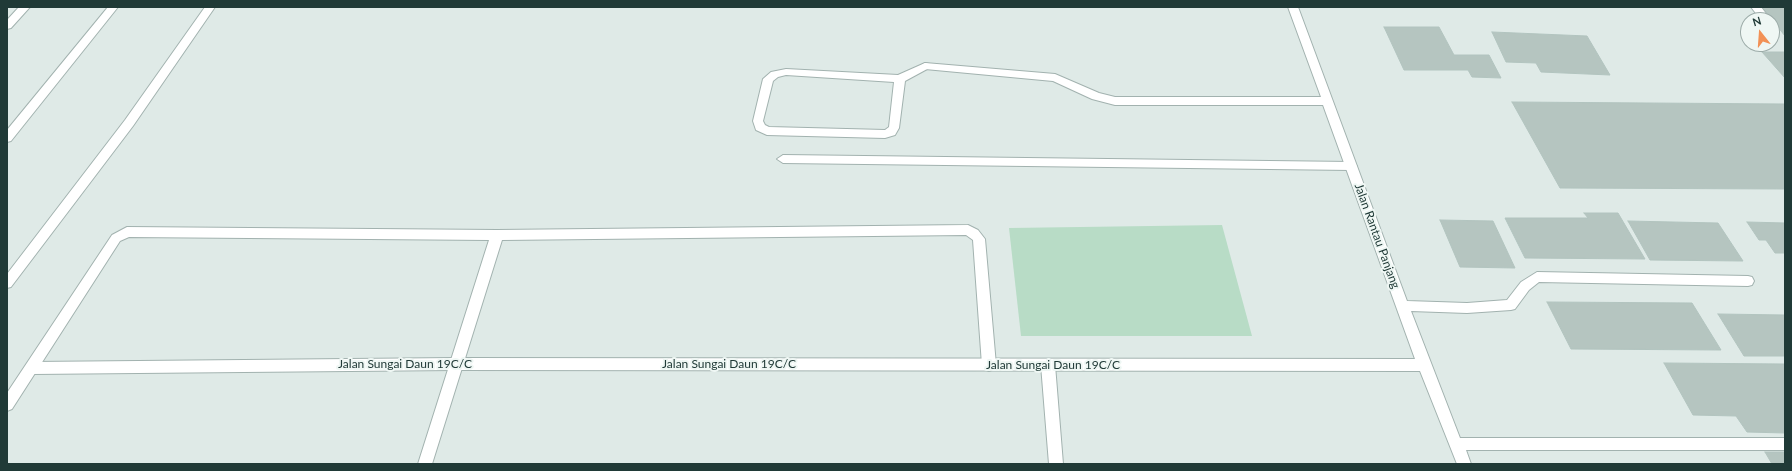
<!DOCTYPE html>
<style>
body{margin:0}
#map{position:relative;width:1792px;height:471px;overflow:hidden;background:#dfeae7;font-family:Lato,sans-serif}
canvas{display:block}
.frame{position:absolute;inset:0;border:8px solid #203a37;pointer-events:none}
.north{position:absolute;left:1740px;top:12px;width:40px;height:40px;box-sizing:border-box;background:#eff7f4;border:1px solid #9caba8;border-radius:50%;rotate:343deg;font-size:11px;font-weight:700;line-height:16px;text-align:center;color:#203a37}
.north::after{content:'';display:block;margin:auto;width:14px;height:18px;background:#f29156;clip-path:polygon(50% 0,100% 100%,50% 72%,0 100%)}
</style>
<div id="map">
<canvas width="1792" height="471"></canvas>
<div class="frame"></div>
<div class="north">N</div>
</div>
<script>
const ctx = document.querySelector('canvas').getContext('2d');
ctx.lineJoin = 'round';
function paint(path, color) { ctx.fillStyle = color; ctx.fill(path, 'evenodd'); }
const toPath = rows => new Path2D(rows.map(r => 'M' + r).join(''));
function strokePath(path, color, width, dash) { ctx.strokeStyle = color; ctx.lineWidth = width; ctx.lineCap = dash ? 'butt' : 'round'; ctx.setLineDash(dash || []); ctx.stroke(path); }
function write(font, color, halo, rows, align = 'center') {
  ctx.font = font + ' Lato,sans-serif'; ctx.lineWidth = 4; ctx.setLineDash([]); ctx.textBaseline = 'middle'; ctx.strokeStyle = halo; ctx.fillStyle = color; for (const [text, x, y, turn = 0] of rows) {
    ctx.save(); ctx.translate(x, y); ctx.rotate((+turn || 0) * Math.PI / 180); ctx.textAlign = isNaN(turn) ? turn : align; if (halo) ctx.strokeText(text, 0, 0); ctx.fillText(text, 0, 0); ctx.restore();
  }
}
paint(toPath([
 [1222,225,1252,336,1021,336,1009,228]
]), '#b8dcc6');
const building = toPath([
 [1762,7,1785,7,1785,36,1762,7],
 [1384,27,1439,27,1454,55,1489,55,1501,78,1472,77,1468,70,1404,70,1384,27],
 [1492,32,1587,36,1610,75,1541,72,1536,63,1506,62,1492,32],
 [1762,52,1785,52,1785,78,1762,52],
 [1512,102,1785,104,1785,189,1560,188,1512,102],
 [1584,213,1618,213,1645,259,1525,258,1505,218,1588,218,1584,213],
 [1440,220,1493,221,1515,268,1460,267,1440,220],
 [1628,221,1718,223,1743,261,1650,260,1628,221],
 [1747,222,1785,223,1785,253,1775,253,1766,240,1759,240,1747,222],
 [1547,302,1692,303,1721,350,1571,349,1547,302],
 [1718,314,1785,315,1785,356,1744,356,1718,314],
 [1664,363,1785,364,1785,433,1747,432,1736,416,1693,415,1664,363],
 [1765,452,1785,452,1785,464,1772,464,1765,452]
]);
paint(building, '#b5c5c0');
strokePath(building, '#b2c4bf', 1);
const service = toPath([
 [925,63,929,64,930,66,929,68,905,81,899,128,895,135,885,138,767,135,756,130,753,121,763,79,771,72,786,69,898,75,925,63],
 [786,75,894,82,889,127,885,130,769,127,765,125,763,121,773,81,778,77,786,75],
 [783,155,1351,162,1357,166,1351,170,783,163,777,159,783,155],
 [968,225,978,230,985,239,996,365,994,369,989,371,984,369,982,365,973,240,966,235,502,240,432,464,418,464,489,240,129,237,120,241,12,409,7,411,7,393,112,235,127,227,497,230,968,225],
 [1048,359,1053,361,1055,365,1063,464,1049,464,1041,365,1043,361,1048,359]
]);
const minor = toPath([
 [19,7,30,7,11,28,7,29,7,20,19,7],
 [108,7,118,7,11,141,7,142,7,130,108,7],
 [205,7,215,7,133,126,11,287,7,288,7,274,125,120,205,7],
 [1288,7,1298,7,1407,301,1467,303,1507,300,1521,282,1537,272,1748,276,1752,277,1754,281,1752,285,1748,286,1539,282,1529,290,1515,309,1511,310,1467,313,1411,311,1460,438,1785,438,1785,450,1466,450,1471,464,1457,464,1420,371,455,370,33,374,28,372,26,368,28,364,33,362,455,358,1415,359,1323,105,1115,105,1092,99,1053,81,925,69,920,66,925,63,1055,74,1099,93,1115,97,1321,97,1288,7],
 [1751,7,1761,7,1771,20,1761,20,1751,7]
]);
strokePath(service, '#a2b2af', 2);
strokePath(minor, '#a2b2af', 2);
paint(service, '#fff');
paint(minor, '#fff');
write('12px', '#203a37', '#eff7f4', [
 ["Jalan Rantau Panjang",1377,236,70],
 ["Jalan Sungai Daun 19C/C",405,364],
 ["Jalan Sungai Daun 19C/C",729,364],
 ["Jalan Sungai Daun 19C/C",1053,365]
]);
</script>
